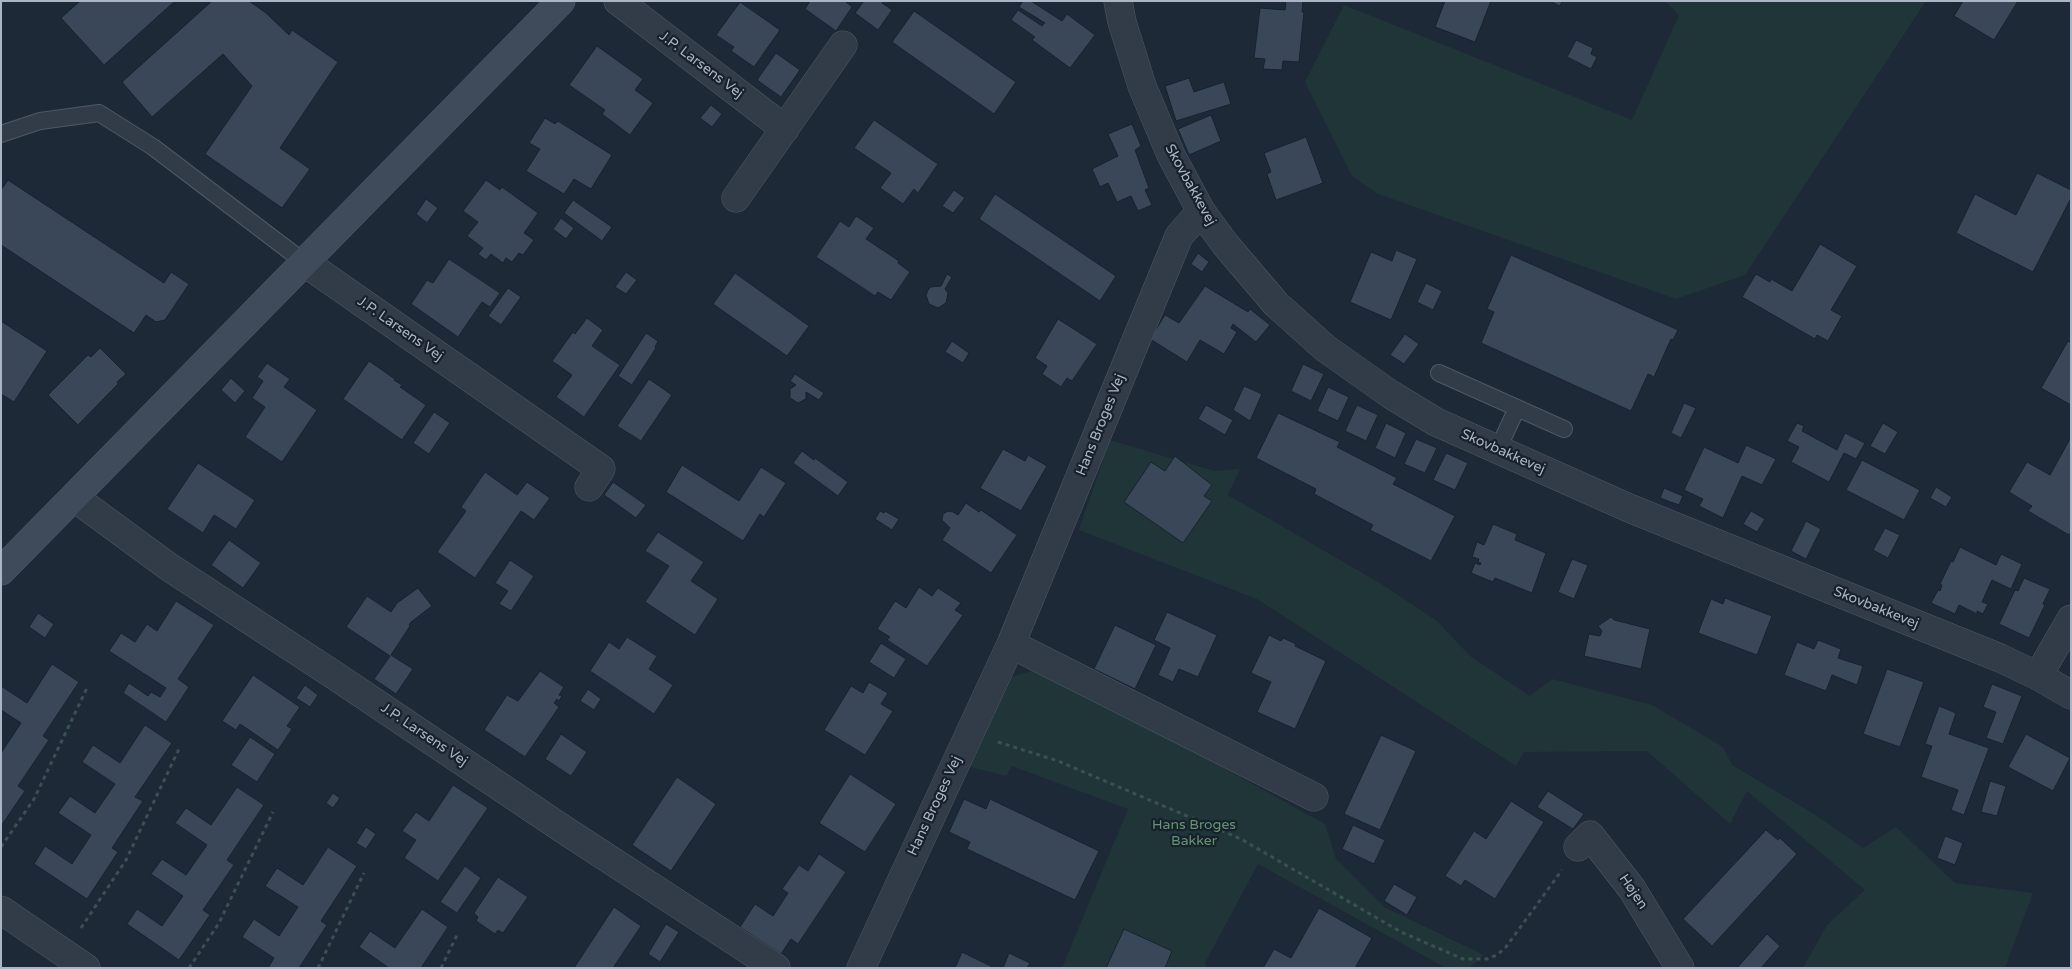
<!DOCTYPE html>
<meta charset="utf-8">
<style>
body{margin:0}
#map{position:relative;width:2072px;height:969px;overflow:hidden;background:#1e2937;font-family:"Varela Round",sans-serif}
canvas{display:block}
.frame{position:absolute;inset:0;border:2px solid #abb5c5;pointer-events:none}
</style>
<div id="map">
<canvas width="2072" height="969"></canvas>
<div class="frame"></div>
</div>
<script>
const ctx = document.querySelector('canvas').getContext('2d');
ctx.lineJoin = 'round';
function paint(path, color) { ctx.fillStyle = color; ctx.fill(path, 'evenodd'); }
const toPath = rows => new Path2D(rows.map(r => 'M' + r).join(''));
function strokePath(path, color, width, dash) { ctx.strokeStyle = color; ctx.lineWidth = width; ctx.lineCap = dash ? 'butt' : 'round'; ctx.setLineDash(dash || []); ctx.stroke(path); }
function write(font, color, halo, rows, align = 'center') {
  ctx.font = font + ' "Varela Round",sans-serif'; ctx.lineWidth = 4.5; ctx.setLineDash([]); ctx.textBaseline = 'middle'; ctx.strokeStyle = halo; ctx.fillStyle = color; for (const [text, x, y, turn = 0] of rows) {
    ctx.save(); ctx.translate(x, y); ctx.rotate((+turn || 0) * Math.PI / 180); ctx.textAlign = isNaN(turn) ? turn : align; if (halo) ctx.strokeText(text, 0, 0); ctx.fillText(text, 0, 0); ctx.restore();
  }
}
paint(toPath([
 [1665,1,1926,1,1745,275,1676,299,1378,194,1352,176,1305,82,1344,5,1632,120,1679,15],
 [1110,440,1214,471,1240,469,1228,495,1383,585,1437,621,1470,656,1530,696,1552,679,1652,705,1723,747,1732,765,1814,814,1863,848,1896,827,1955,883,2033,893,2005,968,1803,968,1827,925,1865,890,1747,791,1730,824,1647,751,1524,752,1516,766,1257,599,1079,530],
 [1035,670,1202,756,1325,824,1336,859,1384,907,1484,955,1469,968,1446,968,1258,864,1205,963,1207,968,1062,968,1128,809,1012,766,1006,776,967,766,1011,677]
]), '#203538');
const building = toPath([
 [80,1,175,1,104,65,61,18,80,1],
 [212,1,249,1,266,13,289,35,292,30,338,62,280,148,310,169,282,208,205,154,252,86,223,54,152,117,122,82,212,1],
 [810,1,845,1,852,7,836,31,805,9,810,1],
 [864,1,884,1,882,3,892,10,878,30,855,13,864,1],
 [1023,1,1031,1,1062,21,1067,14,1095,35,1070,68,1032,40,1035,37,1011,20,1018,10,1042,26,1045,23,1019,7,1023,1],
 [1286,1,1303,1,1302,12,1304,12,1299,62,1283,61,1282,70,1263,69,1265,59,1254,58,1260,8,1285,10,1286,1],
 [1445,1,1491,1,1475,42,1435,27,1445,1],
 [1550,1,1562,1,1560,6,1550,1],
 [1963,1,2018,1,1994,40,1954,16,1963,1],
 [740,2,780,30,754,67,731,51,734,47,716,35,740,2],
 [914,11,1016,82,994,114,892,42,914,11],
 [1576,40,1593,48,1591,54,1597,57,1591,69,1567,57,1576,40],
 [597,46,643,79,635,90,653,103,630,135,602,114,605,110,569,85,597,46],
 [776,53,800,70,781,97,757,80,776,53],
 [1189,78,1194,92,1224,82,1231,104,1176,121,1165,86,1189,78],
 [711,105,722,114,712,127,700,118,711,105],
 [1211,115,1221,141,1189,155,1178,129,1211,115],
 [545,118,555,124,558,121,612,155,591,189,574,179,564,194,526,171,540,149,529,143,545,118],
 [874,120,938,164,918,193,914,189,903,204,880,188,891,173,854,148,874,120],
 [1132,124,1141,146,1135,150,1149,188,1145,190,1152,205,1138,211,1131,196,1117,202,1108,183,1100,187,1092,169,1118,156,1108,134,1132,124],
 [1306,137,1323,183,1276,200,1267,174,1271,172,1264,153,1306,137],
 [2037,173,2071,190,2071,198,2033,272,1956,233,1975,194,2016,215,2037,173],
 [8,180,164,283,171,272,189,284,165,320,156,322,146,315,134,333,1,245,1,190,8,180],
 [486,180,500,190,502,187,538,213,524,233,534,240,523,255,519,253,512,262,506,258,503,263,491,254,486,260,478,254,483,248,467,236,478,222,463,211,486,180],
 [954,190,965,198,953,213,942,206,954,190],
 [995,194,1116,276,1100,301,979,219,995,194],
 [426,199,438,208,427,223,416,214,426,199],
 [573,200,612,227,602,241,564,213,573,200],
 [856,216,874,228,866,239,899,261,898,263,910,272,891,300,878,292,875,296,816,257,840,221,849,227,856,216],
 [561,218,574,228,566,239,553,229,561,218],
 [1820,244,1857,266,1831,310,1842,316,1828,341,1817,335,1815,339,1742,297,1756,274,1770,282,1771,279,1792,291,1820,244],
 [1396,250,1417,259,1391,320,1350,302,1371,252,1392,261,1396,250],
 [1198,253,1209,262,1202,272,1191,264,1198,253],
 [1511,255,1678,330,1673,340,1671,339,1654,377,1648,374,1631,411,1481,343,1494,312,1487,309,1511,255],
 [449,259,500,293,490,307,482,302,458,337,411,304,427,280,433,283,449,259],
 [626,272,637,280,626,294,615,287,626,272],
 [735,273,809,326,787,356,713,304,735,273],
 [947,274,952,277,945,289,948,293,946,303,938,308,929,304,926,295,928,290,931,287,941,286,947,274],
 [1426,283,1442,291,1433,310,1417,302,1426,283],
 [1205,286,1248,312,1250,309,1270,325,1256,342,1233,324,1231,328,1237,332,1224,354,1200,340,1187,362,1150,339,1165,315,1179,323,1205,286],
 [508,288,521,297,501,325,488,316,508,288],
 [587,318,603,330,592,346,620,365,584,417,556,397,572,375,552,361,573,332,575,334,587,318],
 [1058,319,1097,344,1072,381,1067,378,1061,387,1042,374,1047,366,1035,358,1058,319],
 [1,321,47,351,14,402,1,394,1,321],
 [646,333,658,341,655,347,656,348,632,385,618,376,646,333],
 [1405,334,1419,344,1404,364,1390,355,1405,334],
 [952,341,969,353,963,363,945,352,952,341],
 [2068,341,2071,343,2071,405,2041,388,2068,341],
 [100,348,126,374,117,382,118,384,78,425,48,395,88,355,91,357,100,348],
 [369,361,395,379,394,380,402,385,400,387,426,405,402,440,343,399,369,361],
 [267,363,290,379,284,387,317,410,282,462,245,437,265,407,252,398,263,381,257,377,267,363],
 [1303,364,1324,374,1311,401,1291,391,1303,364],
 [795,374,824,393,819,400,806,392,806,399,798,403,790,398,790,389,796,385,790,381,795,374],
 [231,378,245,391,235,403,221,390,231,378],
 [649,379,672,395,641,441,617,426,649,379],
 [1244,386,1262,394,1250,421,1233,410,1244,386],
 [1328,387,1349,397,1338,421,1317,411,1328,387],
 [1684,403,1696,408,1681,438,1671,433,1684,403],
 [1206,405,1233,420,1225,435,1198,419,1206,405],
 [1357,405,1378,415,1366,441,1345,431,1357,405],
 [434,412,450,423,429,454,413,443,434,412],
 [1278,413,1340,442,1337,447,1397,478,1393,484,1455,516,1431,561,1370,530,1373,525,1314,494,1316,489,1256,458,1278,413],
 [1386,423,1406,433,1395,458,1375,448,1386,423],
 [1797,423,1804,426,1802,431,1837,450,1845,433,1865,443,1856,459,1844,453,1829,482,1791,462,1799,447,1787,441,1797,423],
 [1883,423,1898,432,1885,454,1870,446,1883,423],
 [2071,437,2071,532,2069,535,2028,511,2032,506,2009,492,2027,462,2050,475,2071,437],
 [1416,439,1437,448,1425,473,1404,464,1416,439],
 [1746,445,1776,459,1762,485,1742,476,1723,518,1699,506,1703,499,1684,490,1704,447,1738,463,1746,445],
 [1003,449,1025,461,1028,455,1047,466,1021,511,980,488,1003,449],
 [802,451,814,460,815,458,848,482,838,496,793,463,802,451],
 [1446,453,1468,463,1455,490,1433,480,1446,453],
 [1175,456,1212,485,1204,496,1212,501,1183,543,1124,502,1151,462,1165,471,1175,456],
 [1862,460,1920,490,1904,520,1846,490,1862,460],
 [198,463,255,500,236,529,214,515,203,533,167,509,198,463],
 [682,465,739,501,761,467,786,483,764,517,760,514,743,541,666,492,682,465],
 [485,472,517,495,527,482,550,498,534,520,521,511,475,578,437,552,466,511,461,507,485,472],
 [613,482,646,505,636,518,604,495,613,482],
 [1936,487,1952,497,1946,507,1930,498,1936,487],
 [1664,488,1683,496,1679,505,1660,498,1664,488],
 [966,503,979,512,981,510,1017,535,991,573,942,540,950,528,942,520,943,514,948,511,953,512,958,515,966,503],
 [880,511,884,513,885,511,899,519,892,530,875,519,880,511],
 [1751,511,1765,519,1757,532,1743,524,1751,511],
 [1806,521,1821,529,1806,559,1791,551,1806,521],
 [1493,524,1517,534,1515,540,1546,553,1532,593,1495,578,1493,582,1471,573,1475,563,1480,565,1481,563,1478,562,1479,559,1472,557,1477,542,1484,545,1493,524],
 [1885,528,1900,535,1888,558,1873,550,1885,528],
 [658,532,704,562,691,581,718,599,695,635,645,602,669,566,645,551,658,532],
 [229,540,261,563,243,588,211,565,229,540],
 [1960,547,1996,565,2001,554,2022,564,2011,589,1992,580,1982,602,1988,604,1983,614,1977,611,1977,614,1959,605,1955,614,1931,603,1938,590,1940,591,1942,585,1940,584,1951,561,1953,562,1960,547],
 [1572,559,1588,565,1574,599,1558,592,1572,559],
 [510,560,534,576,511,611,499,604,508,591,495,583,510,560],
 [2024,578,2050,589,2043,604,2045,605,2029,638,1999,624,2015,590,2018,591,2024,578],
 [919,587,932,596,938,588,961,603,955,610,963,615,927,666,887,640,890,637,877,629,895,601,906,608,919,587],
 [418,588,432,606,411,622,409,625,410,626,391,655,413,669,396,694,374,679,390,656,346,627,367,596,391,612,397,603,418,588],
 [1725,598,1772,616,1757,655,1698,633,1711,599,1723,604,1725,598],
 [176,601,214,625,178,679,189,687,166,722,123,693,129,683,148,696,151,692,160,697,166,688,109,651,121,633,135,642,147,624,157,631,176,601],
 [1167,612,1217,635,1198,677,1179,669,1173,682,1158,675,1170,648,1154,640,1167,612],
 [38,613,54,624,45,638,29,627,38,613],
 [1611,617,1614,620,1650,629,1641,669,1584,656,1589,634,1600,636,1602,631,1598,626,1611,617],
 [1115,625,1156,645,1135,689,1094,669,1115,625],
 [1269,635,1281,641,1283,638,1296,644,1295,646,1326,661,1295,729,1257,712,1271,682,1251,673,1269,635],
 [627,637,657,656,649,669,673,685,654,714,590,671,609,642,619,649,627,637],
 [1818,640,1841,649,1838,658,1863,666,1857,685,1832,675,1826,691,1784,675,1797,642,1814,649,1818,640],
 [881,643,906,659,894,678,869,662,881,643],
 [52,664,79,682,43,736,49,740,18,786,25,791,1,826,1,753,21,723,1,710,1,686,27,703,52,664],
 [1887,669,1924,682,1900,747,1863,734,1887,669],
 [540,671,564,687,559,695,562,696,559,701,557,699,554,703,559,707,525,757,484,730,507,695,518,701,540,671],
 [253,675,300,707,287,726,292,729,278,750,240,724,236,730,222,721,253,675],
 [869,682,888,693,881,704,893,711,865,755,824,730,851,686,863,693,869,682],
 [1992,684,2022,696,2003,744,1986,738,1996,712,1983,707,1992,684],
 [305,685,318,695,310,707,296,698,305,685],
 [588,689,601,699,594,710,580,701,588,689],
 [1939,706,1956,713,1949,734,1989,748,1964,815,1951,810,1958,790,1921,777,1932,746,1925,744,1939,706],
 [145,725,172,743,135,797,143,801,112,848,118,852,87,899,34,864,45,846,72,864,91,835,58,813,70,796,95,813,115,784,82,762,93,745,120,763,145,725],
 [561,734,587,752,571,776,545,759,561,734],
 [2026,734,2070,758,2053,791,2008,767,2026,734],
 [1381,735,1416,751,1380,830,1344,814,1381,735],
 [250,737,275,754,257,782,231,765,250,737],
 [850,774,896,804,865,852,819,823,850,774],
 [677,777,716,804,671,871,632,845,677,777],
 [1990,781,2006,786,1997,816,1981,812,1990,781],
 [453,785,488,808,438,881,404,858,416,840,402,831,416,812,429,821,453,785],
 [237,787,264,805,227,860,234,865,203,910,210,915,179,960,127,924,137,909,162,926,183,896,151,874,162,859,186,875,207,845,175,823,186,808,211,825,237,787],
 [1548,791,1584,814,1573,829,1537,807,1548,791],
 [333,793,340,798,333,808,326,803,333,793],
 [964,799,986,809,990,799,1099,851,1075,900,967,849,970,842,949,832,964,799],
 [1511,801,1544,822,1495,899,1465,880,1461,886,1445,876,1474,831,1486,839,1511,801],
 [1353,825,1385,840,1374,864,1342,849,1353,825],
 [366,827,376,834,366,849,356,843,366,827],
 [1766,830,1778,840,1780,838,1797,854,1712,946,1683,919,1766,830],
 [1945,836,1963,843,1955,865,1937,858,1945,836],
 [328,847,357,866,321,921,327,925,299,968,268,968,274,958,242,937,254,919,279,936,298,907,265,886,277,868,303,885,328,847],
 [819,854,846,872,798,944,791,939,781,954,740,927,755,904,773,916,788,893,782,889,799,865,808,871,819,854],
 [465,866,481,878,457,913,440,902,465,866],
 [498,877,528,897,503,933,498,930,495,934,476,921,478,917,474,913,498,877],
 [1394,884,1417,897,1407,915,1384,901,1394,884],
 [614,907,641,926,613,968,574,968,614,907],
 [1319,908,1372,938,1355,968,1263,968,1274,949,1291,958,1319,908],
 [422,909,448,927,421,968,389,968,359,947,370,931,395,948,422,909],
 [666,924,679,932,660,962,648,954,666,924],
 [1124,929,1172,951,1165,968,1106,968,1124,929],
 [1767,934,1780,946,1761,968,1737,968,1767,934],
 [962,952,995,968,955,968,962,952],
 [1009,953,1030,963,1027,968,1003,968,1009,953]
]);
paint(building, '#3a4758');
strokePath(building, '#19222e', 1);
const lane = toPath([
 [1,134,40,121,99,113,153,147,304,262],
 [1439,373,1564,429],
 [1498,449,1517,408]
]);
const street = toPath([
 [618,1,785,129],
 [1118,1,1122,22,1142,86,1171,155,1201,211,1225,244,1276,304,1325,348,1390,394,1436,422,1629,508,2000,658,2038,676,2071,695],
 [736,198,843,45],
 [304,262,601,469,589,487],
 [75,498,169,567,334,675,563,829,776,968],
 [1011,644,1314,797],
 [2038,676,2071,619],
 [1578,847,1590,835,1632,889,1680,968],
 [1,910,86,968],
 [861,968,1011,644,1179,236,1201,211]
]);
const secondary = toPath([
 [1,571,561,1]
]);
strokePath(lane, '#4f5866', 18);
strokePath(street, '#4f5866', 29);
strokePath(secondary, '#4f5866', 29);
strokePath(toPath([
 [998,742,1058,761,1241,839,1401,932,1463,959,1487,959,1497,955,1506,947,1562,870],
 [1,847,34,799,87,688],
 [81,928,126,860,179,749],
 [189,968,219,923,273,812],
 [318,968,364,873],
 [441,968,457,935]
]), '#3a5153', 3, [4, 4]);
strokePath(lane, '#323b48', 16);
strokePath(street, '#323b48', 28);
strokePath(secondary, '#3f4a5b', 28);
write('14px', '#abb5c5', '#17202c', [
 ["J.P. Larsens Vej",701,65,37],
 ["Skovbakkevej",1190,185,61],
 ["J.P. Larsens Vej",400,329,35],
 ["Hans Broges Vej",1101,425,-68],
 ["Skovbakkevej",1503,452,24],
 ["Skovbakkevej",1876,608,22],
 ["J.P. Larsens Vej",424,735,34],
 ["Hans Broges Vej",935,806,-65],
 ["Højen",1633,892,56]
]);
write('14px', '#62966e', '#17202c', [
 ["Hans Broges",1194,825],
 ["Bakker",1194,841]
]);
</script>
